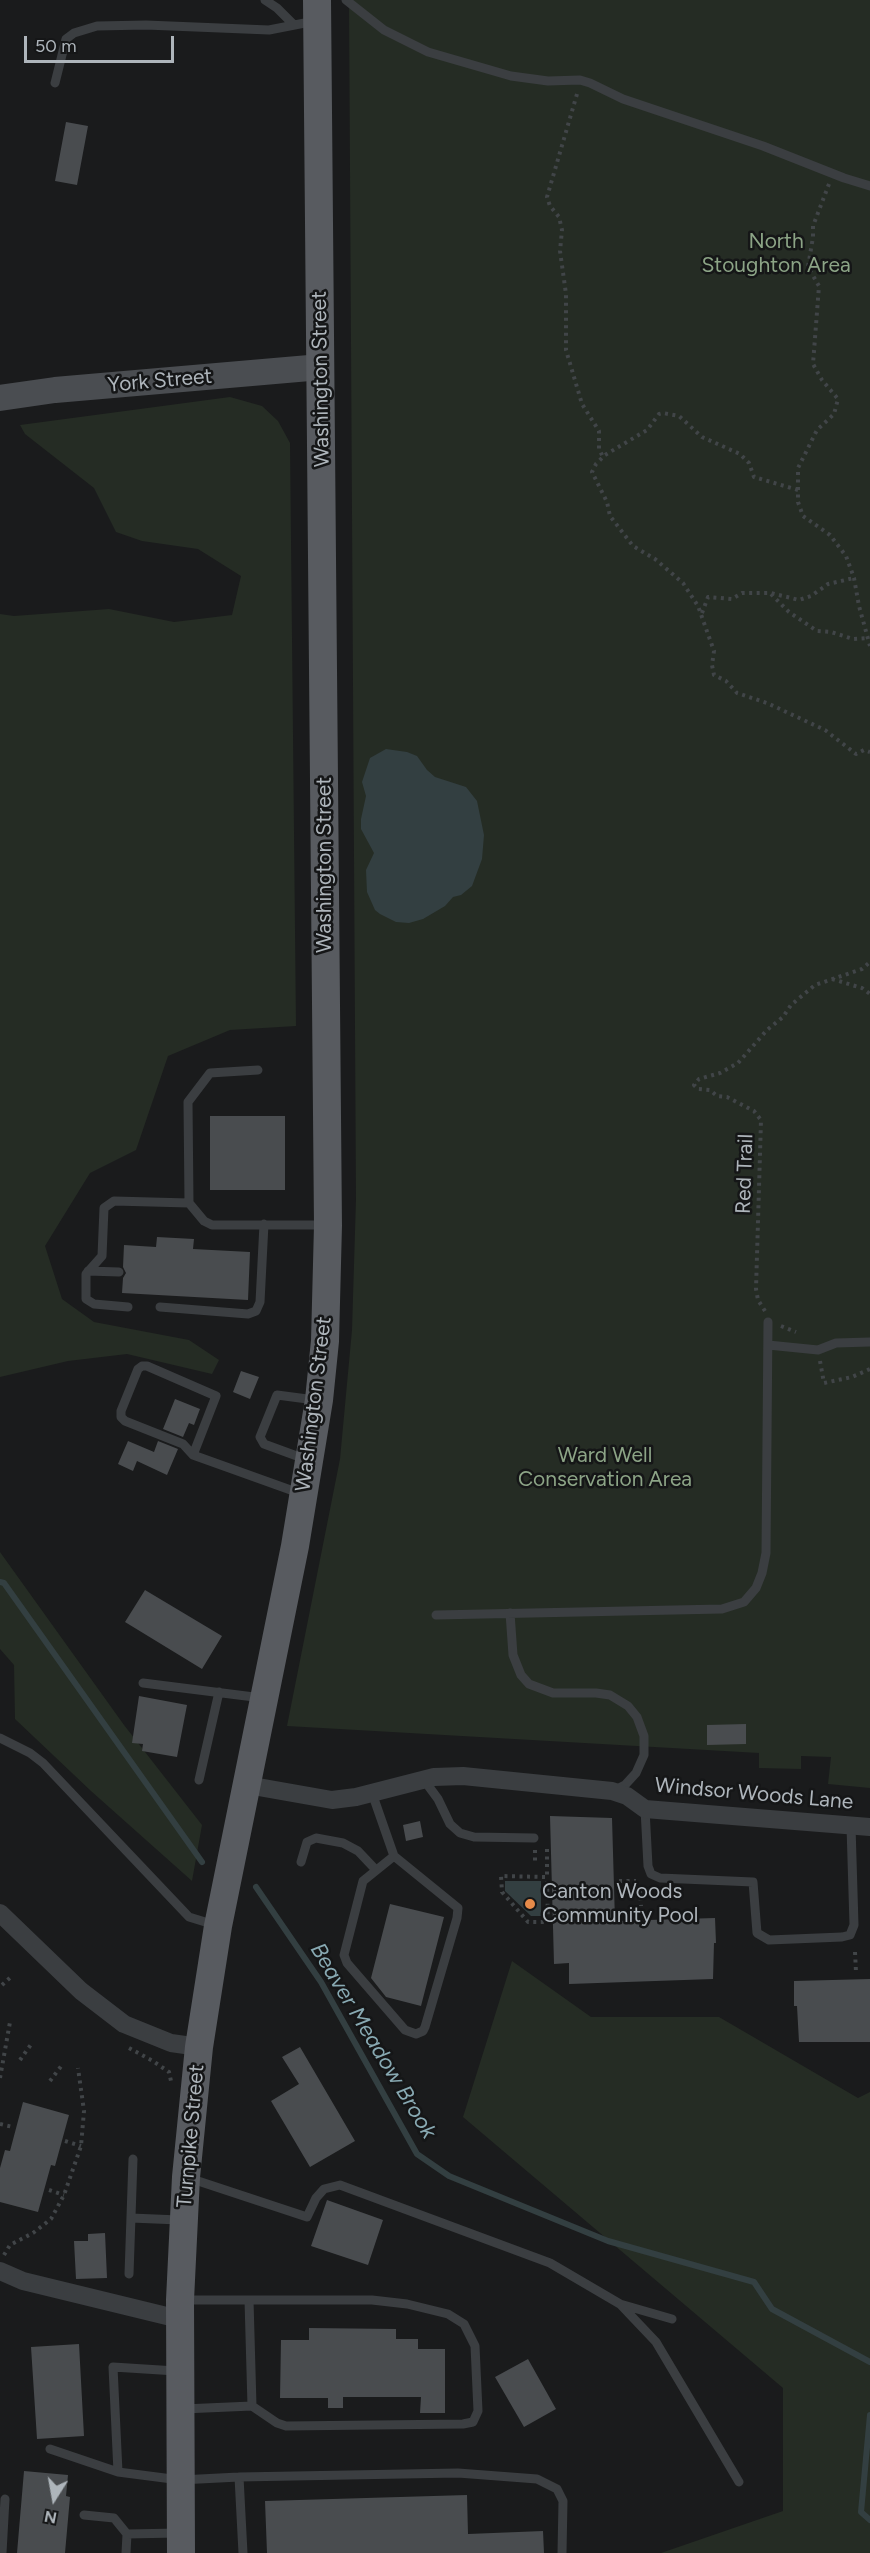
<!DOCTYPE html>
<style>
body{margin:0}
#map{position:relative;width:870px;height:2553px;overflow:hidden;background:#1a1b1c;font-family:Figtree,sans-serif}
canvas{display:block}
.north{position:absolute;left:24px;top:2469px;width:60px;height:60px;-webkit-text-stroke:4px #151617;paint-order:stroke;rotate:191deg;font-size:16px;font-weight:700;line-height:24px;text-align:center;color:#aeb5bb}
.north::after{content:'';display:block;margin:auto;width:21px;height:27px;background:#aeb5bb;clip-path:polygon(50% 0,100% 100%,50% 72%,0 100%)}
.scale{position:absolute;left:24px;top:36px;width:150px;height:27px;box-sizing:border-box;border:3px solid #aeb5bb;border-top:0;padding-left:8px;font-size:18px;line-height:21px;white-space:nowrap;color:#aeb5bb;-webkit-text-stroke:4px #151617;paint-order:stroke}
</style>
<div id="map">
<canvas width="870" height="2553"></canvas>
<div class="north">N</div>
<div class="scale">50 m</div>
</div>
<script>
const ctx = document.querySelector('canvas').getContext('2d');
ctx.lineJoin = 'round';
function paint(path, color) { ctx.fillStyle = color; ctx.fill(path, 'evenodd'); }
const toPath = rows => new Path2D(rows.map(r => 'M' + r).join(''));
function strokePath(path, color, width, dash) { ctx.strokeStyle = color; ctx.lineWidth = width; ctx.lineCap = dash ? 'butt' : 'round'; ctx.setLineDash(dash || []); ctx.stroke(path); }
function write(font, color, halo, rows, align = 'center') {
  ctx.font = font + ' Figtree,sans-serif'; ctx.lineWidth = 5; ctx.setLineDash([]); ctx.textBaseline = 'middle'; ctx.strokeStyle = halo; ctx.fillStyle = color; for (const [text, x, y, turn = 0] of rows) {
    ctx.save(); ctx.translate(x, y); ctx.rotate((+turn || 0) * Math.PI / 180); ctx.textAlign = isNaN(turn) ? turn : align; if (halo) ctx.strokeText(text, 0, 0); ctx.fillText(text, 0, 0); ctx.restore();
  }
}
paint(toPath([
 [349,0,870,0,870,1788,828,1784,831,1757,801,1756,801,1769,759,1768,759,1753,287,1726,340,1459,352,1330,356,1199],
 [230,397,262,406,278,421,290,443,296,1026,230,1030,168,1056,136,1150,90,1173,45,1246,62,1299,94,1322,189,1340,219,1360,212,1374,127,1354,68,1361,0,1377,0,614,14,616,109,609,174,622,232,615,241,576,198,549,142,541,116,532,94,488,25,434,20,425],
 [0,1552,124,1725,202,1825,192,1881,91,1791,15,1719,14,1665,0,1649],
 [512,1961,591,2017,719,2017,858,2098,870,2092,870,2553,661,2553,783,2511,783,2388,463,2117]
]), '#252c24');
paint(toPath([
 [386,749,407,752,417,756,427,770,435,777,466,787,477,801,484,835,482,859,472,886,461,895,453,897,445,906,423,919,409,923,396,922,380,914,375,910,367,892,366,870,374,853,361,829,361,819,366,796,362,782,370,758],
 [505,1881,541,1881,541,1916,531,1916,505,1891]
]), '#333f41');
strokePath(toPath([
 [0,1582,4,1583,202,1862],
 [256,1887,321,1982,417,2154,449,2176,608,2241,754,2282,772,2309,870,2362],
 [870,2415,861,2512,870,2520]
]), '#333f41', 6);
paint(toPath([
 [66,122,88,126,77,185,55,181],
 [210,1116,285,1116,285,1190,210,1190],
 [157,1237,194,1239,193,1249,250,1252,248,1300,122,1293,123,1278,126,1273,123,1267,124,1245,156,1247],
 [241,1371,259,1377,250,1399,233,1392],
 [175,1399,200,1409,194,1425,189,1423,183,1437,163,1429],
 [128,1441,154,1452,158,1441,178,1449,167,1475,137,1461,133,1471,118,1464],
 [145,1590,222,1636,202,1669,125,1622],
 [139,1696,187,1705,177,1757,142,1751,143,1744,132,1743],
 [746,1724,746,1744,707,1745,707,1725],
 [550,1816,612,1818,615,1921,715,1918,716,1943,714,1943,713,1979,569,1984,569,1963,554,1964],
 [420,1821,423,1837,406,1841,403,1825],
 [390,1904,444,1917,421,2006,386,1997,371,1978],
 [870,1979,870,2042,799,2042,797,2006,794,2006,794,1981],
 [300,2047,355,2141,310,2167,271,2101,299,2084,282,2057],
 [23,2102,69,2115,55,2166,51,2165,38,2212,0,2202,0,2168,5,2150,10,2151],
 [327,2200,383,2220,368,2265,311,2246],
 [105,2233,107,2278,76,2279,74,2241,88,2241,88,2234],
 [309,2328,396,2329,396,2339,418,2339,418,2349,445,2349,445,2413,420,2413,421,2397,343,2397,343,2408,328,2408,328,2398,280,2398,281,2340,309,2340],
 [79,2344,84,2436,37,2439,31,2347],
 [528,2359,556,2409,524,2427,495,2377],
 [24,2471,68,2475,66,2496,70,2497,65,2553,17,2553],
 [467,2495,468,2534,543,2531,544,2553,267,2553,265,2501]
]), '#494c4f');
strokePath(toPath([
 [577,94,547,197,550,206,559,217,562,230,560,251,566,294,566,350,582,404,599,431,599,449,603,457],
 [829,184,813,226,813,237,808,267,819,286,813,364,822,380,838,399,834,414,817,430,798,468,798,502,803,516,830,535,846,556,854,578,859,606,870,646],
 [798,490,754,477,749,463,740,454,702,437,679,416,663,413,659,414,647,430,605,455,596,464,592,472,607,502,610,516,633,546,655,559,683,583,698,606,714,651,712,665,714,675,726,681,737,693,767,703,825,730,856,754,864,750,870,752],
 [771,594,789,612,817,631,831,632,853,639,868,638],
 [702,613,708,597,732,599,742,593,771,593,799,600,811,596,828,584,854,578],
 [832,979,862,988,870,994],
 [765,1311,758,1300,756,1289,761,1120,754,1111,727,1097,717,1096,710,1090,698,1089,694,1085,699,1079,720,1073,738,1063,767,1030,783,1017,791,1005,815,985,862,969,870,962],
 [781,1326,796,1332],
 [820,1361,824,1383,852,1377,870,1369],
 [547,1849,547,1877,501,1876,502,1892,528,1922,548,1922,547,1877],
 [535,1850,535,1864],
 [619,1881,636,1881],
 [640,1890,641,1906],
 [855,1952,856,1972],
 [2,1985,13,1975],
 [129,2048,153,2061,169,2072,171,2081],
 [20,2060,32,2043],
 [0,2078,10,2022],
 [50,2081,62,2065],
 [0,2124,13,2127],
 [65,2141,81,2146],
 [49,2190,64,2195],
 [4,2255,10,2245,33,2233,51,2219,64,2195,81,2146,84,2111,78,2068]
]), '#414548', 4, [3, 4.5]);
strokePath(toPath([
 [265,0,277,8,293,24],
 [346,0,384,30,428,52,511,76,548,81,580,80,590,83,623,99,763,146,844,178,870,186],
 [55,83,66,39,74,33,97,26,146,25,269,30,315,21],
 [258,1070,210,1073,188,1102,189,1203,204,1221,212,1225,325,1225],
 [88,1271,119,1272],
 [128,1307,94,1304,86,1299,86,1274,102,1256,104,1208,114,1201,189,1203],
 [160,1307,248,1314,256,1311,260,1302,264,1224],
 [768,1345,818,1350,836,1343,870,1342],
 [193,1455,216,1396,147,1366,142,1366,138,1369,121,1411,121,1417,125,1421,183,1444,193,1455,299,1493],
 [305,1459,264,1444,260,1437,277,1395,315,1400],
 [510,1613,513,1655,521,1675,529,1684,553,1693,596,1693,610,1695,628,1706,637,1717,644,1736,644,1755,636,1773,625,1785,615,1790],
 [436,1615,722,1609,744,1602,756,1588,762,1573,766,1553,768,1322],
 [143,1683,262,1698],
 [0,1738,30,1753,43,1763,189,1917,215,1925],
 [199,1780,219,1692],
 [424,1780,438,1799,450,1824,460,1833,474,1837,534,1838],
 [372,1793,394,1856,458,1908,457,1918,425,2027,423,2031,416,2034,405,2030,347,1963,344,1955,363,1881,394,1856],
 [645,1809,648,1866,651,1874,660,1878,753,1882,757,1933,769,1940,842,1937,850,1935,854,1925,851,1826],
 [301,1862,307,1842,316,1838,343,1843,358,1851,376,1870],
 [189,2178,307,2217,316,2198,324,2189,340,2185,550,2263,620,2304,656,2342,739,2482],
 [131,2218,179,2220],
 [129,2274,133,2159],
 [249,2300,252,2406],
 [620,2304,672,2319],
 [176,2371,113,2367,118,2472,180,2480,239,2477,458,2473,537,2479,557,2489,563,2501,562,2553],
 [183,2409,252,2406,277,2423,286,2426,463,2424,473,2422,478,2411,475,2346,464,2324,448,2314,407,2304,372,2300,183,2300],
 [50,2449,118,2472],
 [239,2477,243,2553],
 [84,2515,114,2518,127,2534],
 [2,2553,5,2499],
 [126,2553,127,2534,178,2533]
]), '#3b3e41', 9);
strokePath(toPath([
 [247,1785,332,1800,356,1797,434,1777,463,1776,612,1791,627,1796,645,1809,870,1827],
 [0,1913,81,1991,124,2024,171,2043,199,2047],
 [0,2271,23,2281,179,2319]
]), '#3b3e41', 18);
strokePath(toPath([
 [0,398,55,390,321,367]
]), '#4a4d51', 26);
strokePath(toPath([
 [181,2553,180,2300,186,2177,199,2047,218,1926,295,1546,319,1400,325,1341,328,1225,317,0]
]), '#585b60', 28);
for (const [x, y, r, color] of [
 [530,1904,6,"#e58a49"]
]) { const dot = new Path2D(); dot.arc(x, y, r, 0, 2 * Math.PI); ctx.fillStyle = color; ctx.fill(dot); strokePath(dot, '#151617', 2); }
write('21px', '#8ca486', '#151617', [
 ["North",776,242],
 ["Stoughton Area",776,266],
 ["Ward Well",605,1456],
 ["Conservation Area",605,1480]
]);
write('21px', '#aeb5bb', '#151617', [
 ["Washington Street",321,379,-91],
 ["York Street",160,381,-5],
 ["Washington Street",325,865,-90],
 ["Red Trail",745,1174,-88],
 ["Washington Street",314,1404,-83],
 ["Windsor Woods Lane",754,1794,5],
 ["Turnpike Street",191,2136,-85]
]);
write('21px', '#aeb5bb', '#151617', [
 ["Canton Woods",542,1892],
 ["Community Pool",542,1916]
], 'left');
write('italic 22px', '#88a9b2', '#151617', [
 ["Beaver Meadow Brook",373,2041,59]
]);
</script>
